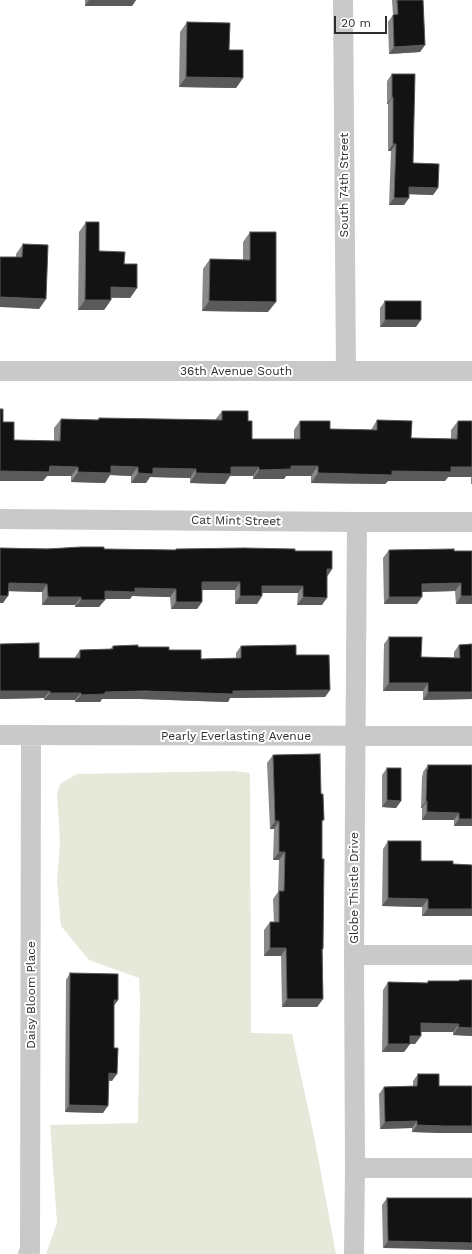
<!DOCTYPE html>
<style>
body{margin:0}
#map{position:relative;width:472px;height:1254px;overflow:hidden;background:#fff;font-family:"Work Sans",sans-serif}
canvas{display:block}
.scale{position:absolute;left:334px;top:16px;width:53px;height:18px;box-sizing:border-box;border:2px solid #2c2c2c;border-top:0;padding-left:5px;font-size:12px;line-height:14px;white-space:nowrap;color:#2c2c2c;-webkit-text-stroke:3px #fff;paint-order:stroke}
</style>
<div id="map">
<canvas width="472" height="1254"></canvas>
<div class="scale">20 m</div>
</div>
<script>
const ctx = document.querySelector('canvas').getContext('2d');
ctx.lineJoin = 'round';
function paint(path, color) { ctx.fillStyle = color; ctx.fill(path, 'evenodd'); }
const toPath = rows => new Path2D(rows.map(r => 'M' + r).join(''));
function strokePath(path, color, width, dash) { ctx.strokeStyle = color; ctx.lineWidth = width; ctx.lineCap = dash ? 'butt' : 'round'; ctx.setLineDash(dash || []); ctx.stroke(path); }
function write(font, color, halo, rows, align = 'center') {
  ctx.font = font + ' "Work Sans",sans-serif'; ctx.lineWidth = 4; ctx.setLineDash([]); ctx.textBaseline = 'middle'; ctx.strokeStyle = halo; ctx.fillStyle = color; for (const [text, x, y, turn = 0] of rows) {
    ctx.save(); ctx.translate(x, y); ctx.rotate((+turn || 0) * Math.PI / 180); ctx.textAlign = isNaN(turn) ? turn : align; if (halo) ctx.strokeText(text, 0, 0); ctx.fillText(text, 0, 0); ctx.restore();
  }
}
paint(toPath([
 [234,771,250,773,251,1033,292,1034,315,1141,336,1254,46,1254,57,1223,50,1125,138,1123,140,998,139,978,89,960,61,926,57,881,60,843,57,793,61,783,77,774]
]), '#e6e9d9');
strokePath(toPath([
 [343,0,346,371],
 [0,371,472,371],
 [0,519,357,522,472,522],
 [0,735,472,736],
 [354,955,472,955],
 [355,1168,472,1168],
 [28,1254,30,1251,31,735],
 [354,1254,355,1168,354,955,357,522]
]), '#c9c9c9', 20);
paint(toPath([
 [85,0,136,0,132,6,85,6],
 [392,0,423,0,425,45,420,52,389,54,388,22,393,15],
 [187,22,229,50,243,78,236,88,179,87,180,32],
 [392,74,413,163,438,188,433,195,409,194,409,198,404,205,389,205,391,151,388,151,388,104,387,104,387,81],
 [86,222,99,251,124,264,137,288,130,298,111,298,111,300,104,310,78,310,79,232],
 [250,232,268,312,202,311,203,269,210,259,243,260,243,242],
 [23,244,46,299,39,309,16,257,16,254],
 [385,301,416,327,380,327,380,308],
 [0,409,3,422,14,440,54,441,54,428,61,419,97,420,99,418,215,420,222,411,248,421,252,439,294,439,294,430,300,421,330,429,371,430,377,420,411,438,451,439,451,430,458,421,472,421,472,484,471,484,471,477,448,477,445,481,388,481,385,484,311,483,311,476,286,476,284,479,253,479,253,476,230,476,225,484,190,483,190,478,150,477,146,483,131,483,131,476,110,475,105,483,71,482,71,476,47,476,43,481,0,481],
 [0,548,104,549,175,550,176,549,295,551,332,569,327,576,322,605,297,605,298,593,262,593,262,596,257,604,235,604,235,590,202,590,202,602,197,609,171,609,170,597,132,596,130,599,105,599,99,607,75,607,75,605,42,605,42,592,8,591,3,603,0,603],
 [389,550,454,551,472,604,456,604,455,591,422,592,417,604,384,604,383,558],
 [389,637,421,657,454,658,454,652,459,645,472,644,472,699,423,700,423,691,383,691,384,644],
 [0,644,39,658,75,658,75,657,80,650,110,649,113,646,169,650,201,659,236,658,236,653,241,646,296,655,330,690,325,697,230,698,228,702,140,699,102,699,100,702,75,702,75,700,44,700,44,698,0,699],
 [273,755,321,794,324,820,322,822,322,859,323,999,317,1007,282,1007,281,956,264,956,264,930,270,922,274,922,273,899,278,892,279,860,273,860,274,829,270,829,267,763],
 [428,765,472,826,454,826,454,820,422,820,422,808,421,808,422,776,423,774,423,772],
 [387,768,401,801,396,808,382,807,382,775],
 [388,841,421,861,453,864,472,865,472,916,422,916,422,907,382,906,383,849],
 [70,973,118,1000,114,1005,112,1081,109,1080,103,1113,65,1112,66,980],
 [460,980,472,1036,453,1035,453,1032,421,1032,421,1036,415,1044,410,1044,404,1052,382,1052,383,990,388,982,427,983,428,981,458,981],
 [418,1074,439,1086,472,1086,472,1133,440,1133,412,1132,412,1128,380,1129,379,1094,384,1087,413,1086,413,1081],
 [387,1198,472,1198,383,1248,382,1205]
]), '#898989');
paint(toPath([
 [89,0,136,0,132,6,85,6],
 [425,45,420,52,389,54,394,47],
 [186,77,243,78,236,88,179,87],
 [392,97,393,97,388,104,387,104],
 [393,144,396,144,391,151,388,151],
 [409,187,438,188,433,195,404,194],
 [394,198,409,198,404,205,389,205],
 [111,287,137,288,130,298,104,297],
 [0,297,46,299,39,309,0,307],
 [85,300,111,300,104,310,78,310],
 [209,301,276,302,268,312,202,311],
 [385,320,421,320,416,327,380,327],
 [50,466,78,467,71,476,47,476,43,481,0,481,0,471],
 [111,466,138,467,131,476,110,475,105,483,71,482,78,472],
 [291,466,318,466,311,476,286,476,284,479,253,479,259,470],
 [231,467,259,467,253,476,230,476,225,484,190,483,196,473],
 [451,467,472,467,472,476,471,477,448,477,445,481,388,481,385,484,311,483,318,473,392,471],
 [153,468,196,469,190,478,150,477,146,483,131,483,138,473],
 [327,569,332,569,327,577],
 [202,582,240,582,235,590,197,590],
 [9,583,47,584,42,592,3,591],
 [461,583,455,591,417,592,422,584],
 [262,586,303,586,298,593,257,593],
 [135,588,176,589,170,597,132,596,130,599,99,599,105,591],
 [0,596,8,596,3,603,0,603],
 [240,596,262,596,257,604,235,604],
 [461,596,472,596,472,604,456,604],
 [48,597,81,597,75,605,42,605],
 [303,597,327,598,322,605,297,605],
 [389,597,422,597,417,604,384,604],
 [81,600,105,600,99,607,75,607],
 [176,602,202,602,197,609,171,609],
 [389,683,428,683,423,691,383,691],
 [330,690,325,697,230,698,228,702,140,699,102,699,100,702,75,702,81,695,105,692],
 [0,691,50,691,44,698,0,699],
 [428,692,472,692,472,699,423,700],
 [50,693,81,693,75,700,44,700],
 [387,800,401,801,396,808,382,807],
 [426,801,427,801,422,808,421,808],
 [427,812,459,813,454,820,422,820],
 [459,819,472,819,472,826,454,826],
 [275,821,279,821,274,829,270,829],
 [279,852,285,852,279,860,273,860],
 [388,898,428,899,422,907,382,906],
 [428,909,472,909,472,916,422,916],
 [270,948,286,948,281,956,264,956],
 [287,999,323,999,317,1007,282,1007],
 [114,1000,118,1000,113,1007],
 [421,1023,459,1024,453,1032,415,1032],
 [458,1027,472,1028,472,1036,453,1035],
 [410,1036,421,1036,415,1044,410,1044,404,1052,382,1052,388,1044],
 [109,1073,117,1074,112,1081,104,1080],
 [69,1105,108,1106,103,1113,65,1112],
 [417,1121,412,1128,380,1129,385,1122],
 [417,1125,472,1126,472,1133,440,1133,412,1132],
 [388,1241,472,1243,472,1250,383,1248]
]), '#5a5a5a');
const building = toPath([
 [397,0,423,0,425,45,394,47,393,15,398,14,397,0],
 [187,22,230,23,229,50,243,50,243,78,186,77,187,22],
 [392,74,415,74,413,163,439,164,438,188,409,187,409,198,394,198,396,144,393,144,393,97,392,97,392,74],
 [86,222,99,222,99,251,125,252,124,264,137,264,137,288,111,287,111,300,85,300,86,222],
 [250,232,276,232,276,302,209,301,210,259,250,260,250,232],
 [23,244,48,245,46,299,0,297,0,257,22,257,23,244],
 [385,301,421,301,421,320,385,320,385,301],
 [0,409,3,409,3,422,14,422,14,440,60,441,61,419,99,420,99,418,222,420,222,411,248,411,248,421,252,421,252,439,300,439,300,421,330,421,330,429,377,430,377,420,412,421,411,438,457,439,458,421,472,421,472,467,451,467,451,472,392,471,392,475,318,473,318,466,291,466,291,469,259,470,259,467,231,467,231,474,196,473,196,469,153,468,153,474,138,473,138,467,111,466,111,473,78,472,78,467,50,466,49,472,0,471,0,409],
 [81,547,104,547,104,549,176,550,176,549,244,548,295,549,295,551,332,551,332,569,327,569,327,598,303,597,303,586,262,586,262,596,240,596,240,582,202,582,202,602,176,602,176,589,135,588,135,592,105,591,105,600,81,600,81,597,48,597,47,584,9,583,8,596,0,596,0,548,47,549,81,547],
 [454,549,454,551,472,551,472,596,461,596,461,583,422,584,422,597,389,597,389,550,454,549],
 [389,637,422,637,421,657,460,658,459,645,472,644,472,692,428,692,428,683,389,683,389,637],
 [39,643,39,658,80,658,80,650,113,649,113,646,138,645,138,647,169,647,169,650,201,650,201,659,241,658,241,646,296,645,296,655,329,655,330,690,233,691,233,694,145,691,105,692,105,694,81,695,81,693,50,693,50,691,0,691,0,644,39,643],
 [320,754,321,794,323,794,324,820,322,820,322,859,324,859,323,949,322,949,323,999,287,999,286,948,270,948,270,922,279,922,279,891,284,891,285,852,279,852,279,821,275,821,273,755,320,754],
 [428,765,472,765,472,819,459,819,459,813,427,812,427,801,426,801,427,769,428,769,428,765],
 [387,768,401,768,401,801,387,800,387,768],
 [388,841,421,841,421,861,453,861,453,864,472,865,472,909,428,909,428,899,388,898,388,841],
 [70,973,118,974,118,1000,114,1000,114,1048,118,1048,117,1074,109,1073,108,1106,69,1105,70,973],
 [460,980,472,980,472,1028,458,1027,459,1024,421,1023,421,1036,410,1036,410,1044,388,1044,388,982,428,983,428,981,459,981,460,980],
 [418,1074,439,1074,439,1086,472,1086,472,1126,445,1126,417,1125,417,1121,385,1122,384,1087,417,1086,418,1074],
 [387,1198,472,1198,472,1243,388,1241,387,1198]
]);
paint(building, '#131313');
strokePath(building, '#5a5a5a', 1);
write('12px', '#2c2c2c', '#fff', [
 ["South 74th Street",344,185,-90],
 ["36th Avenue South",236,371],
 ["Cat Mint Street",236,521,1],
 ["Pearly Everlasting Avenue",236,736],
 ["Globe Thistle Drive",354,888,-90],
 ["Daisy Bloom Place",31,995,-90]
]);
</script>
